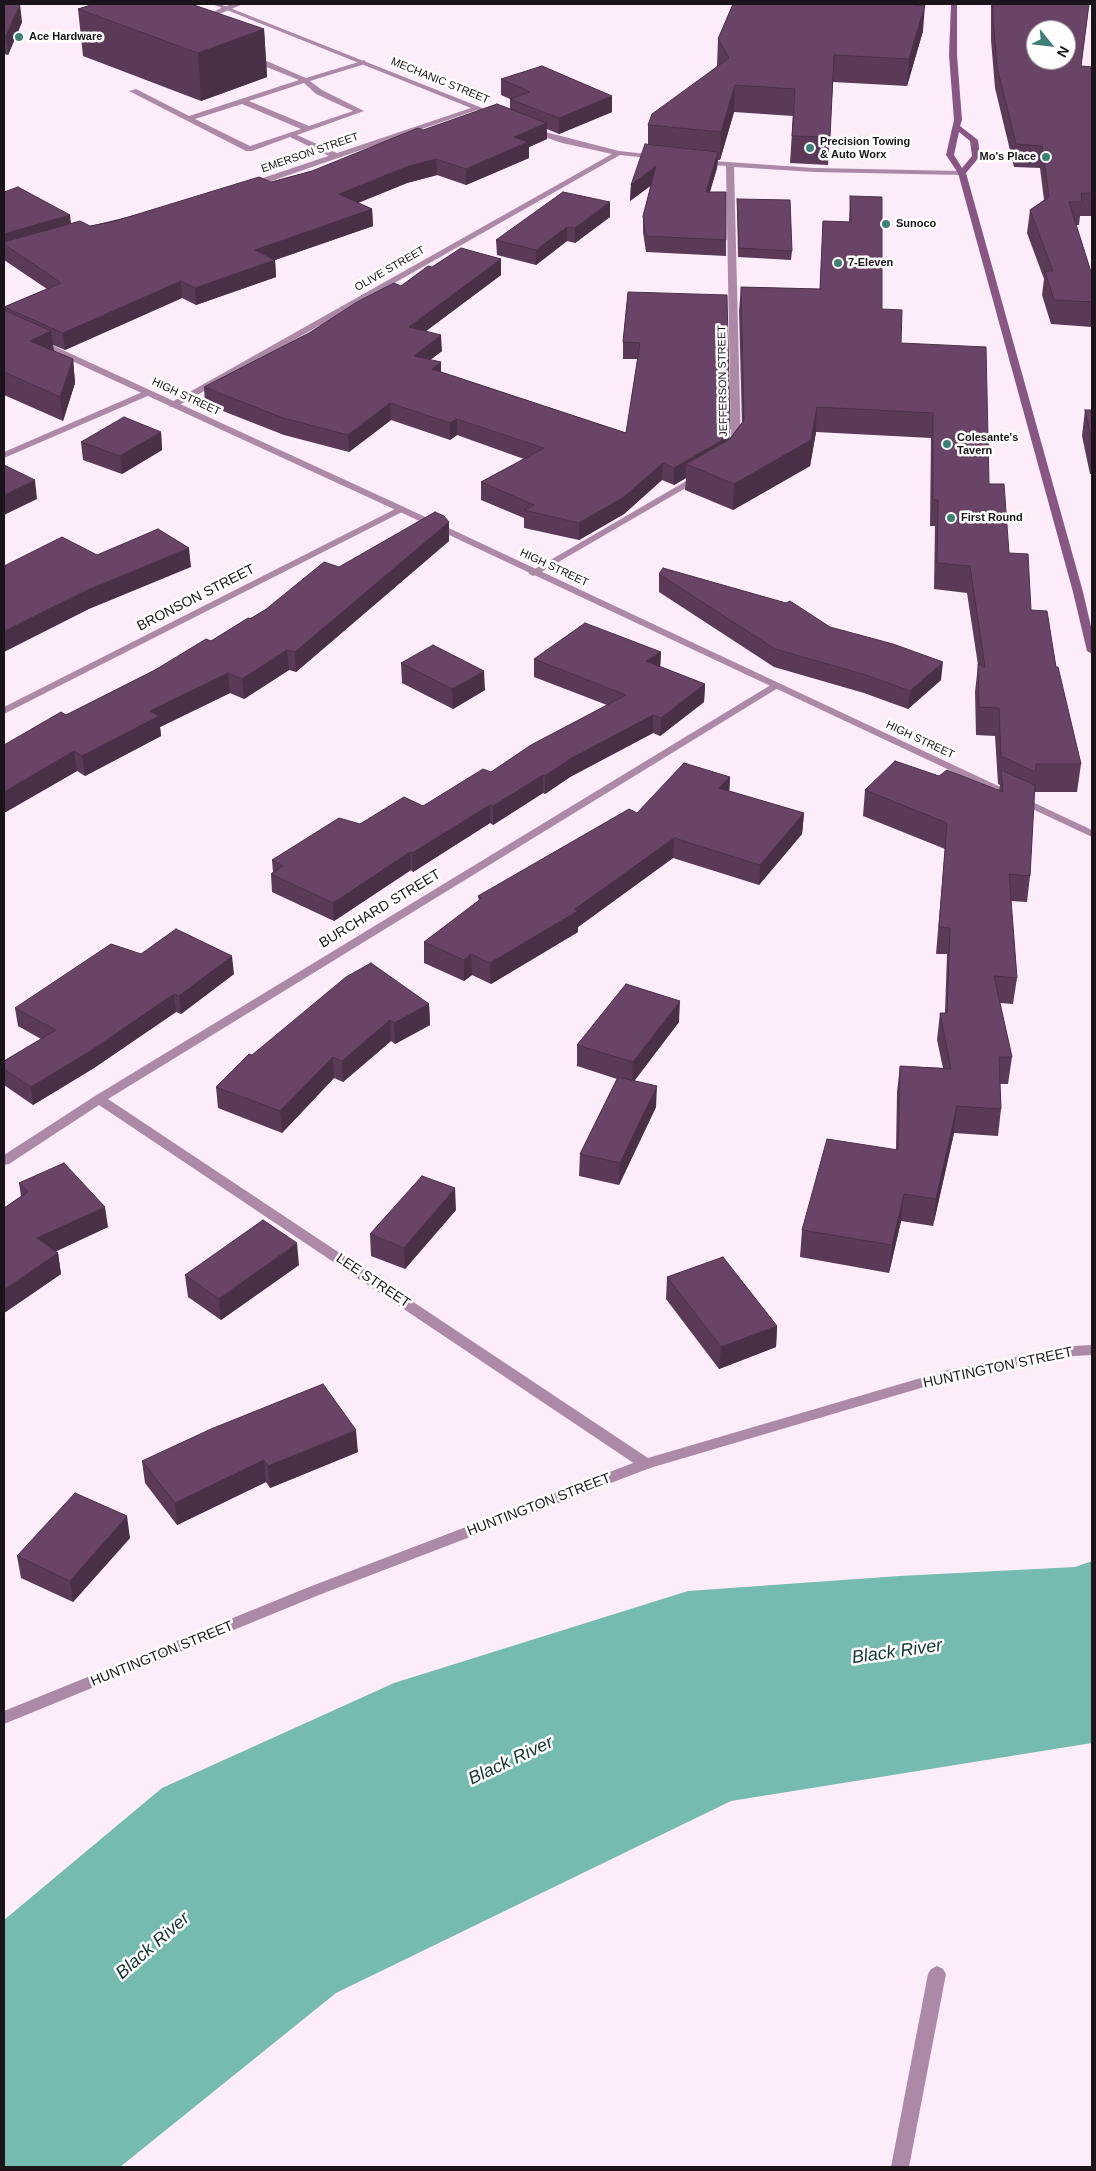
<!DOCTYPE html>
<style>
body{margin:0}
#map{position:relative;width:1096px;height:2171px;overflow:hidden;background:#fdedfb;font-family:Arial,sans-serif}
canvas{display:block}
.frame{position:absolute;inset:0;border:5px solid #1b141a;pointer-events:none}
.north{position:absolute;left:1026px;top:20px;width:50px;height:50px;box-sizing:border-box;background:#fff;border:1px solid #a4a1a3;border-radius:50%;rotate:119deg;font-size:14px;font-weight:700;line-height:20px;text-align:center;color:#1b141a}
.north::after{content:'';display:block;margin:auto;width:18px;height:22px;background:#3c8177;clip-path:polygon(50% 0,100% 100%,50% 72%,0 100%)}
</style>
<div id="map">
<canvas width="1096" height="2171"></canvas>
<div class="frame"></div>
<div class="north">N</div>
</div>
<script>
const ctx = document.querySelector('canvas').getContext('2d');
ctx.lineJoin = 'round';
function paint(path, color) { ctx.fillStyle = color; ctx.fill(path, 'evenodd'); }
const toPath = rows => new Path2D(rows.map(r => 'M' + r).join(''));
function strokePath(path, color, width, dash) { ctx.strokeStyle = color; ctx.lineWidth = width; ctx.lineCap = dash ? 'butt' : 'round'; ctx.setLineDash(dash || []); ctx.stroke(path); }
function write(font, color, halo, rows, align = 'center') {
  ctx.font = font + ' Arial,sans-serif'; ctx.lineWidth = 5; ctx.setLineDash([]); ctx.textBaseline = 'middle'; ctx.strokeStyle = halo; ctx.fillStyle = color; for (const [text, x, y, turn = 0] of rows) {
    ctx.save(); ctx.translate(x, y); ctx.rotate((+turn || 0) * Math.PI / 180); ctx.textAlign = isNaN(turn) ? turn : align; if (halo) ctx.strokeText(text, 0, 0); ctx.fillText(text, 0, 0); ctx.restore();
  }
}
paint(toPath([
 [1092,1561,1092,1743,731,1801,336,1993,120,2167,4,2167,4,1920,162,1788,394,1683,688,1591,899,1576,1075,1567]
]), '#75bbaf');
paint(toPath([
 [233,4,243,4,203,21,198,20,223,7,233,4],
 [249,56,255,56,306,78,365,60,365,64,310,81,322,90,364,111,297,135,339,154,339,158,333,158,290,137,252,151,246,151,129,91,136,89,189,116,299,80,249,60,249,56],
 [304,83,316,94,353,111,309,126,249,101,304,83],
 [242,104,301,129,250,146,195,119,242,104],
 [937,1966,943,1969,946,1974,909,2167,891,2167,928,1974,931,1969,937,1966]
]), '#ac89a7');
paint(toPath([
 [212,4,220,4,500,115,496,117,477,110,254,187,248,187,248,183,471,108,212,4],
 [530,128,619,151,657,155,661,157,657,159,620,155,176,407,170,407,170,403,612,154,562,143,530,132,530,128],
 [699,160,814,168,962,171,966,173,962,175,814,172,734,167,741,446,734,451,729,448,731,445,726,166,702,164,698,162,699,160],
 [147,390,151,393,150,395,4,458,4,452,147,390],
 [700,473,703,474,703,478,536,575,533,576,528,573,700,473],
 [401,506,404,507,404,511,4,714,4,707,401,506],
 [774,683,779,686,778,688,108,1099,651,1460,653,1464,651,1468,646,1469,641,1468,99,1105,9,1164,4,1165,4,1155,95,1096,774,683]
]), '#ac89a7');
paint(toPath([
 [35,340,41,340,404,507,1092,830,1092,837,398,511,35,344,35,340],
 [1092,1345,1092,1355,1074,1356,948,1380,650,1468,319,1595,4,1724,4,1711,309,1587,641,1460,948,1370,1074,1346,1092,1345]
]), '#ac89a7');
paint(toPath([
 [951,4,957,4,957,55,962,120,960,126,978,140,980,156,966,173,1083,592,1092,631,1092,654,1087,651,1073,592,958,173,946,155,954,120,949,55,951,4],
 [959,132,970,141,972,156,962,168,954,155,959,132]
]), '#875682');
paint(toPath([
 [4,4,22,22,8,55,4,54],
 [733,4,918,4,923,31,907,86,833,82,828,165,790,163,793,116,734,112,720,160,718,160,717,168,710,192,726,240,726,256,646,252,643,232,643,216,651,185,630,201,631,185,648,145,648,125,717,66,718,39],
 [991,4,1089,4,1081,66,1092,67,1092,216,1080,216,1079,225,1076,225,1091,272,1092,272,1092,327,1051,324,1042,295,1044,279,1027,233,1030,210,1044,200,1040,168,1014,167,995,88,991,40],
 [78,9,264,29,267,77,201,101,83,56],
 [501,79,612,96,612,112,559,134,547,129,547,139,529,147,529,158,466,185,437,175,407,183,358,203,372,209,373,226,275,260,276,277,196,305,182,298,65,350,53,345,54,351,73,359,75,383,63,421,4,395,4,307,47,289,4,260,4,192,71,223,90,226,271,182,312,171,423,130,510,109,510,99,501,95],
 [850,196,882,309,901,343,989,484,1009,553,1031,610,1056,667,1081,764,1077,792,1034,792,1030,876,1027,902,1011,901,1017,978,1013,1004,1000,1003,1012,1057,1008,1084,1000,1084,1001,1109,998,1136,954,1133,933,1226,901,1221,889,1273,800,1257,802,1230,896,1150,897,1092,900,1066,943,1068,937,1040,940,1013,945,1013,947,954,936,954,945,849,863,816,865,790,939,776,999,790,1000,785,998,784,995,736,976,735,975,692,978,665,967,593,934,589,935,526,930,526,931,438,816,432,810,466,733,510,685,490,686,478,674,485,662,480,624,514,579,540,524,528,524,518,481,500,481,482,524,459,457,435,450,440,391,420,349,452,284,435,205,404,204,387,401,286,432,267,501,259,501,275,426,331,442,351,430,360,441,372,626,433,638,359,623,359,623,342,628,292,730,429,729,439,742,423,739,311,741,287,820,289,823,221,849,222],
 [737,199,792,251,791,260,738,257],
 [610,202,610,217,575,243,567,241,536,265,497,255,496,240],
 [1085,410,1092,410,1092,474,1090,474,1082,436],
 [161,432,162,450,122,474,83,460,81,442],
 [449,522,449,541,296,672,289,670,244,699,230,693,160,727,161,736,85,776,77,771,4,813,4,745,66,715,155,670,211,641,339,567],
 [659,574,830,627,941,680,908,709,864,693,774,667,659,592],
 [661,652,660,667,705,684,704,702,660,736,653,733,570,777,545,794,543,793,493,825,490,823,413,872,411,870,334,921,272,892,271,874,273,872,272,860,360,824,423,806,491,772,607,705,534,677,534,659],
 [401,663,485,690,453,709,402,683],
 [730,777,729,791,804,813,802,834,759,885,673,858,578,927,578,932,491,984,472,975,464,981,424,963,424,942,479,901,478,896,637,813],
 [141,954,234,974,181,1014,176,1012,94,1068,33,1105,4,1085,4,1061,41,1039,18,1026,15,1008],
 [429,1004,430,1025,395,1044,391,1041,343,1082,334,1078,282,1133,218,1108,216,1087],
 [679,1022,634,1081,656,1107,619,1185,579,1176,580,1154,617,1079,577,1066,577,1045],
 [19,1183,108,1227,55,1251,58,1253,61,1274,4,1313,4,1208,21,1196],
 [456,1210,405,1269,371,1256,370,1234],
 [299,1265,221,1320,188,1297,185,1275],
 [667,1277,777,1326,776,1347,719,1369,666,1299],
 [358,1452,270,1488,266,1482,177,1525,145,1483,142,1461],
 [130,1538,73,1602,21,1578,17,1556]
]), '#5b3a58');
paint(toPath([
 [20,4,22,22,8,55,6,36],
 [925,5,923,31,907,86,909,59],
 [264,29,267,77,201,101,198,53],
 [735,85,734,112,720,160,721,132],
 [612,96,612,112,559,134,559,118],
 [547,123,547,139,529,147,529,158,466,185,466,169,514,137],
 [718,152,717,168,705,207,706,192],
 [436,159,437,175,407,183,340,210,339,194,406,167],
 [656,166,656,182,630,201,631,185],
 [610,202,610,217,575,243,575,228],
 [372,209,373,226,275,260,276,277,196,305,195,288,255,250],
 [70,215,72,232,4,244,4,234],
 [567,227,567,241,536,265,536,250],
 [501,259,501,275,410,343,409,327],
 [181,281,182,298,65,350,63,333],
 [51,331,54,355,30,341],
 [441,335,442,351,414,372,414,356],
 [73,359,75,383,63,421,60,397],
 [441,362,441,379,432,369],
 [390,403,391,420,349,452,348,435],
 [817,407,816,432,810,466,733,510,734,484],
 [457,419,457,435,450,440,450,423],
 [730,429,729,445,686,464,686,478,674,485,674,468],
 [161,432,162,450,122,474,120,456],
 [663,463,662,480,624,514,579,540,579,523],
 [35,480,37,499,4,515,4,495],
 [449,522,449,541,296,672,295,652],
 [189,548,191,567,89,609,4,652,4,631,87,590],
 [287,650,289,670,244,699,242,679],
 [661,652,660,669,646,661],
 [943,662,941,680,908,709,910,691],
 [484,671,485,690,453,709,452,689],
 [228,673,230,693,160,727,161,736,85,776,82,756,150,711],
 [705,684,704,702,660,736,661,718],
 [653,715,653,733,570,777,545,794,545,776,570,759],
 [74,751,77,771,4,813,4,792],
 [543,775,543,793,493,825,493,806],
 [730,777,729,797,719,788],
 [490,805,490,823,413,872,412,853],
 [804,813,802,834,759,885,760,865],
 [674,838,673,858,578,927,578,932,491,984,490,963,575,909],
 [410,852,411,870,334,921,333,903],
 [471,954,472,975,464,981,464,960],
 [232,956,234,974,181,1014,179,996],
 [174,994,176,1012,94,1068,33,1105,31,1087],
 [680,1001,679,1022,632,1084,633,1062],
 [429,1004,430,1025,395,1044,394,1023],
 [390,1020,391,1041,343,1082,342,1061],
 [333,1057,334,1078,282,1133,280,1111],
 [657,1086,656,1107,619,1185,620,1163],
 [957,1106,954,1133,933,1226,936,1199],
 [455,1188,456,1210,405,1269,404,1248],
 [904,1194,901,1221,889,1273,892,1245],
 [105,1207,108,1227,40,1259,37,1238],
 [297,1243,299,1265,221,1320,219,1299],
 [58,1253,61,1274,4,1313,4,1290],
 [777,1326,776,1347,719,1369,721,1347],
 [356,1430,358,1452,270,1488,268,1466],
 [264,1460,266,1482,177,1525,175,1503],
 [127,1516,130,1538,73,1602,70,1581]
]), '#4a3047');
const building = toPath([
 [4,4,20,4,6,36,4,35,4,4],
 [94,4,191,4,264,29,198,53,78,9,94,4],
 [733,4,914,4,914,5,925,5,909,59,834,55,830,137,792,136,795,89,735,85,721,132,648,125,652,114,729,58,718,39,733,4],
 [993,4,1089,4,1081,66,1092,67,1092,193,1081,193,1082,202,1069,202,1091,272,1092,272,1092,302,1054,300,1045,271,1053,271,1030,210,1049,197,1042,146,1016,144,997,67,993,19,993,4],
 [1036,30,1066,30,1066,60,1036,60,1036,30],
 [542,66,612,96,559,118,510,99,530,92,501,79,542,66],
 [497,104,547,123,514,137,528,142,466,169,436,159,406,167,339,194,372,209,255,250,275,260,195,288,181,281,63,333,4,307,61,283,4,244,4,242,80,221,90,226,112,222,259,177,271,182,312,171,418,128,423,130,497,104],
 [645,144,718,152,706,192,726,192,726,240,646,236,643,216,656,166,631,185,645,144],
 [18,187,70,215,4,234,4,192,18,187],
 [563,192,610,202,575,228,567,227,536,250,496,240,563,192],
 [850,196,882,197,882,309,902,310,901,343,986,347,989,484,1004,484,1009,553,1028,554,1031,610,1047,611,1056,667,1058,667,1081,764,1036,764,1035,772,1001,756,999,708,979,707,978,664,985,667,970,566,937,563,938,500,933,500,933,413,817,407,811,440,734,484,686,464,730,439,744,420,741,287,820,289,823,221,851,222,850,196],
 [737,199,790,200,792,251,739,248,737,199],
 [461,248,501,259,409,327,441,335,414,356,441,362,432,369,626,433,640,343,623,342,628,292,727,295,730,429,721,441,674,468,663,463,624,497,579,523,524,510,534,505,481,482,544,448,457,419,450,423,390,403,348,435,283,418,204,387,309,333,357,302,394,283,401,286,428,266,432,267,461,248],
 [4,310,51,331,30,341,73,359,60,397,4,372,4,310],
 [1085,410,1092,410,1092,442,1085,410],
 [124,417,161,432,120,456,81,442,124,417],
 [4,465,35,480,4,495,4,465],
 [435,512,444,516,449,522,295,652,287,650,242,679,228,673,150,711,159,716,82,756,74,751,4,792,4,745,61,712,66,715,155,670,206,639,211,641,248,618,250,619,265,610,324,562,339,567,435,512],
 [158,529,189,548,87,590,4,631,4,566,62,537,97,555,158,529],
 [663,568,786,603,790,601,830,627,893,644,943,662,910,691,866,675,775,649,659,574,663,568],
 [585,623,661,652,646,661,705,684,661,718,653,715,570,759,545,776,543,775,493,806,490,805,412,853,410,852,333,903,271,874,283,866,272,860,339,818,360,824,404,797,423,806,483,769,491,772,531,745,626,695,534,659,585,623],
 [433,645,484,671,452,689,401,663,433,645],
 [895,761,939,776,947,770,1003,792,1001,770,1035,785,1030,876,1009,874,1017,978,994,976,1012,1057,999,1057,1001,1109,957,1106,936,1199,904,1194,892,1245,802,1230,827,1139,898,1150,900,1066,951,1069,940,1013,947,1013,950,928,939,927,947,823,865,790,895,761],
 [684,763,730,777,719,788,804,813,760,865,674,838,575,909,578,911,490,963,471,954,464,960,424,942,482,898,478,896,629,809,637,813,684,763],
 [176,929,232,956,179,996,174,994,92,1050,31,1087,4,1069,4,1061,56,1030,15,1008,111,944,141,954,176,929],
 [371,963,429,1004,394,1023,390,1020,342,1061,333,1057,280,1111,216,1087,249,1054,252,1055,346,977,371,963],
 [626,984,680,1001,633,1062,577,1045,626,984],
 [618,1077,657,1086,620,1163,580,1154,618,1077],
 [64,1163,105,1207,37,1238,58,1253,4,1290,4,1208,28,1192,19,1183,64,1163],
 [422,1176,455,1188,404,1248,370,1234,422,1176],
 [263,1220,297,1243,219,1299,185,1275,263,1220],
 [723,1257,777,1326,721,1347,667,1277,723,1257],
 [323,1384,356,1430,268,1466,264,1460,175,1503,142,1461,211,1429,323,1384],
 [75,1493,127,1516,70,1581,17,1556,75,1493]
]);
paint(building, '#6a4466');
strokePath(building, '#4a3047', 1);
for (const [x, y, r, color] of [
 [19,37,5,"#3c8177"],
 [810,148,5,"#3c8177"],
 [1046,157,5,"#3c8177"],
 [886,224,5,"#3c8177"],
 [838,263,5,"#3c8177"],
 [947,444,5,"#3c8177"],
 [951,518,5,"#3c8177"]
]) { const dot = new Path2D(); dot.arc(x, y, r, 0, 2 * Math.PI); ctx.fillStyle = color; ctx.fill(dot); strokePath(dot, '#fff', 2); }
write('bold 11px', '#1b141a', '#fff', [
 ["Ace Hardware",29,37],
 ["Precision Towing",820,142],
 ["& Auto Worx",820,155],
 ["Mo's Place",1036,157,"right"],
 ["Sunoco",896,224],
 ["7-Eleven",848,263],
 ["Colesante's",957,438],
 ["Tavern",957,451],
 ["First Round",961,518]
], 'left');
write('11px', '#1b141a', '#fff', [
 ["MECHANIC STREET",440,81,22],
 ["EMERSON STREET",310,153,-19],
 ["OLIVE STREET",390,269,-30],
 ["JEFFERSON STREET",723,381,-91],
 ["HIGH STREET",186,397,25],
 ["HIGH STREET",554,568,25],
 ["HIGH STREET",920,740,25]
]);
write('14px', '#1b141a', '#fff', [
 ["BRONSON STREET",196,598,-27],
 ["BURCHARD STREET",380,909,-31],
 ["LEE STREET",373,1281,34],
 ["HUNTINGTON STREET",998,1368,-12],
 ["HUNTINGTON STREET",539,1505,-21],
 ["HUNTINGTON STREET",162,1654,-22]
]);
write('italic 18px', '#143731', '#fff', [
 ["Black River",897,1652,-8],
 ["Black River",511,1761,-25],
 ["Black River",153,1946,-41]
]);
</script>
